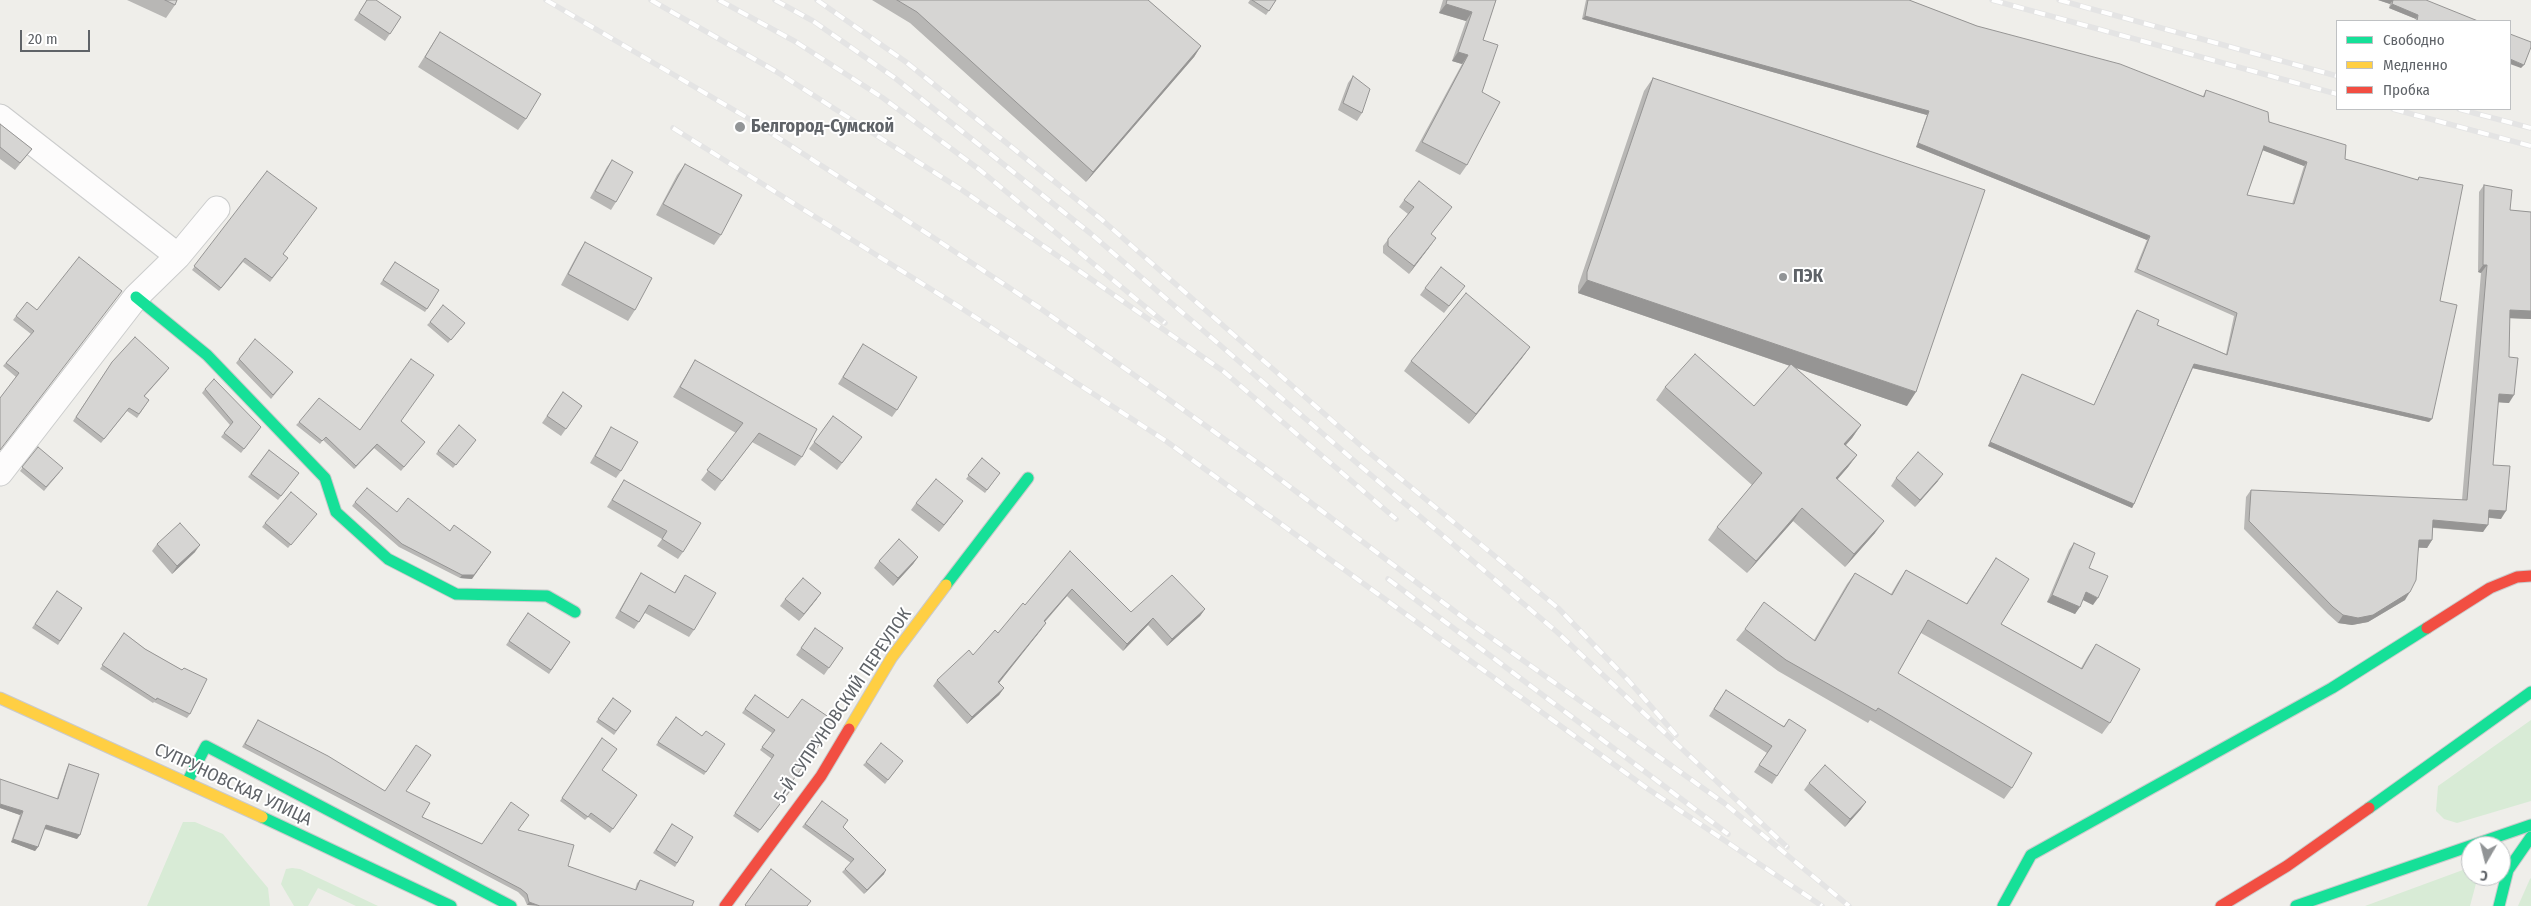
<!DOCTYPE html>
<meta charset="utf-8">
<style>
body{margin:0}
#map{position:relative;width:2531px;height:906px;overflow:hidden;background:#efeeea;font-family:"Fira Sans Condensed",sans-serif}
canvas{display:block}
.legend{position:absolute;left:2336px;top:20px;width:175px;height:90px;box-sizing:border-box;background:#fff;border:1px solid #bfc1c3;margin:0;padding:6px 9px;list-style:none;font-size:15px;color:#5f6368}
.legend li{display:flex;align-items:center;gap:10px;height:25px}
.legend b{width:25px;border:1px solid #bfc1c3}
.north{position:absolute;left:2461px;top:836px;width:50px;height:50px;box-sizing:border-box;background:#fff;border:1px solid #bfc1c3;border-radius:50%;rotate:188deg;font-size:14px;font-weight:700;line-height:20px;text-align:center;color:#5f6368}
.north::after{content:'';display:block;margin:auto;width:18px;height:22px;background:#919496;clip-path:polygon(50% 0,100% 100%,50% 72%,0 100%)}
.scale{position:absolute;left:20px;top:30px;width:70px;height:22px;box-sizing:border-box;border:2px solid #5f6368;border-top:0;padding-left:6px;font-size:15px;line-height:18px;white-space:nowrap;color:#5f6368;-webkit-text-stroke:4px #fff;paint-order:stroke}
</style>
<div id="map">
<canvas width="2531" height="906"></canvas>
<ul class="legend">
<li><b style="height:6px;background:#16e098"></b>Свободно</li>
<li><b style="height:6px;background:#ffcf43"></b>Медленно</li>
<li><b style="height:6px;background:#f24e42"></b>Пробка</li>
</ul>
<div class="north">С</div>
<div class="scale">20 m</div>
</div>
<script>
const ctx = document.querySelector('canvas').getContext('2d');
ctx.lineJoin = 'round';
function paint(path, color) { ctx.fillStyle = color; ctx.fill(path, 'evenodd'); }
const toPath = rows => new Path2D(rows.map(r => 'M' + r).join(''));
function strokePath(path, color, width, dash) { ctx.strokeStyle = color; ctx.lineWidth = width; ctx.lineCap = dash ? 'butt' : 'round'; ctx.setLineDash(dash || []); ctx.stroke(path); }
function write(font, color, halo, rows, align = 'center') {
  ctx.font = font + ' "Fira Sans Condensed",sans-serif'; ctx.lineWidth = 4; ctx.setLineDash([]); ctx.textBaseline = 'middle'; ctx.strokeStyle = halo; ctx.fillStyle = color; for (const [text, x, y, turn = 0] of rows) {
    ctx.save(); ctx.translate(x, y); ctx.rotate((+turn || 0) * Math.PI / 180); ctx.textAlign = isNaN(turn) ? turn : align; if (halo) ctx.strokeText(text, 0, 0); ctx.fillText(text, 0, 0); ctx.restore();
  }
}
paint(toPath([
 [2531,720,2531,801,2457,823,2444,819,2436,811,2438,786],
 [183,822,195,822,223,834,268,888,270,906,147,906],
 [2471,867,2471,876,2478,876,2470,906,2365,906],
 [292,868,300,869,378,906,356,906,318,888,308,906,294,906,281,884,286,869],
 [2531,878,2531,906,2518,906,2530,879]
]), '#d8ebd6');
const street = toPath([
 [0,117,178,256],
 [0,473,136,297,178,256,217,209]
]);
const fast = toPath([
 [136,297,207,355,325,478,336,512,388,559,456,594,547,596,575,612],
 [946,585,1028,478],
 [187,782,206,746,511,906],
 [2369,808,2531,692],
 [262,817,451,906],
 [2003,906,2031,855,2332,688,2427,628],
 [2296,906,2531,825],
 [2499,906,2508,870,2531,837]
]);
const slow = toPath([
 [0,698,262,817],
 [849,729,892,657,946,585]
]);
const jam = toPath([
 [2427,628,2490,588,2517,577,2531,576],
 [725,906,821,776,849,729],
 [2221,906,2287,866,2369,808]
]);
strokePath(street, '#cbcccc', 27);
strokePath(fast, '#cacacb', 13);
strokePath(slow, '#cacacb', 13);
strokePath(jam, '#cacacb', 13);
strokePath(street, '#fdfcfc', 25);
strokePath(fast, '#16e098', 11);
strokePath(slow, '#ffcf43', 11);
strokePath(jam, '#f24e42', 11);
const rail = toPath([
 [546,0,746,117,931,236,1037,306,1261,465,1469,622,1724,803,1849,906],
 [651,0,777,72,962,190,1068,263,1223,371,1396,519],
 [719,0,796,42,883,98,980,170,1165,323],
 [775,0,813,21,895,78,1090,233,1358,464,1557,632,1787,847],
 [817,0,906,62,1101,219,1367,451,1558,608,1628,680,1676,735],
 [1992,0,2337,94],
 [2059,0,2337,76],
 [2393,109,2531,146],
 [2459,109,2531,128],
 [673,128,958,306,1166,441,1648,789,1822,906],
 [1388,579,1728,834]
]);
strokePath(rail, '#e4e4e4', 5.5);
strokePath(rail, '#fff', 4, [11]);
paint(toPath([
 [127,0,177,0,175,5,166,18],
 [367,0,401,17,385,41,354,20],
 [872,0,1148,0,1201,46,1194,57,1086,182,910,23],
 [1250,0,1276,0,1266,15,1248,3],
 [1443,0,1496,0,1483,40,1482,92,1467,165,1460,175,1415,151,1462,64,1452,61,1466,21,1439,13],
 [1586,0,1909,0,1977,26,2203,96,2206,90,2345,159,2417,180,2419,177,2440,301,2429,422,2193,368,2134,504,2132,508,1988,446,2020,377,2022,374,2094,405,2134,314,2137,310,2157,325,2226,354,2234,316,2134,272,2147,240,1916,147,1927,115,1582,19],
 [2263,150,2304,166,2292,204,2247,195],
 [2378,0,2426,1,2478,21,2415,21,2416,19,2389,8,2390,4],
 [440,32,526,119,518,130,418,67],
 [1353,76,1362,113,1357,121,1338,110,1348,83],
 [1653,78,1907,406,1796,368,1861,425,1852,438,1846,445,1857,455,1848,467,1837,480,1875,533,1845,567,1793,521,1747,573,1708,540,1717,527,1752,485,1656,400,1665,387,1754,406,1790,366,1578,293,1578,286,1644,91],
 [0,124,32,149,15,170,0,159],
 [612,160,616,202,611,210,590,198,607,167],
 [685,164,721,235,714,245,656,215,677,175],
 [267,171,283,254,288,258,270,282,243,262,219,291,192,270],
 [2484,185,2510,210,2531,212,2531,319,2510,318,2509,357,2509,403,2498,402,2493,465,2501,519,2489,518,2483,532,2433,528,2432,540,2427,548,2419,548,2405,600,2368,622,2352,625,2338,623,2328,614,2244,529,2246,497,2251,490,2462,500,2481,273,2478,272,2479,192],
 [1404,200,1452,207,1431,234,1431,245,1409,274,1383,253,1383,246,1408,214,1399,207],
 [585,242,635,310,628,321,561,285,578,253],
 [395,262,439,290,425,312,380,284],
 [1465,286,1444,313,1420,295,1425,288],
 [122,291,16,377,3,366,31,334,13,320,16,316,37,310],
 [430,322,462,327,448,343,427,325],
 [863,344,897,410,892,417,838,384],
 [1530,347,1522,358,1469,424,1404,371,1411,361],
 [239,359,293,372,271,399,236,363],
 [695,360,802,457,795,466,752,442,715,491,701,480,736,433,673,397,689,370],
 [112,362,167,371,144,397,149,400,137,418,127,411,101,443,73,421],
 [205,389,261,427,241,453,221,437,230,425,202,393],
 [563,392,582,406,561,436,542,423],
 [833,416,862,437,837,470,809,449],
 [401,421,425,442,401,471,374,448,354,469,323,440,320,444,296,425,299,422,360,430],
 [611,427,621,471,616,478,590,463],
 [474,443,453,468,436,454,438,451],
 [38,447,60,472,44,491,20,471],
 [269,450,299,473,278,500,248,477],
 [982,458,1000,473,985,493,966,479],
 [1896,478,1938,481,1915,507,1891,486],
 [624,480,683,552,678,559,657,546,662,539,607,507],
 [963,501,939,532,911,510,916,503],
 [355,502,472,579,460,578,399,547,352,506],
 [317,514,288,548,262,527,265,523],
 [2074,543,2089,568,2093,605,2083,600,2075,614,2047,602,2069,550],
 [157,544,195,552,172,574,152,551],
 [1070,551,1131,612,1205,609,1200,616,1167,646,1148,625,1123,651,1067,596,1045,622,1041,630,999,683,1004,688,999,695,967,724,933,686,937,680,973,655,998,633,1025,605],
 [918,557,913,564,893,586,874,568,879,561],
 [1996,558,2001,624,2081,668,2088,656,2096,644,2110,723,2102,734,1921,633,1898,673,2012,788,2004,799,1870,720,1868,723,1778,671,1736,640,1745,629,1814,640,1847,584,1855,573,1891,594,1898,582,1906,570,1966,604],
 [641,573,674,593,685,575,694,630,689,637,645,613,634,629,615,618,636,581],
 [57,591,82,608,58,645,32,628],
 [821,593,816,600,799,621,780,606,785,599],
 [528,613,570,642,549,674,506,645],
 [815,628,843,648,824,675,796,655],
 [124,633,145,649,182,670,184,668,190,714,187,718,154,702,153,703,100,669],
 [755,695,788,718,793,780,796,783,758,833,733,816,772,759,760,750,772,733,742,713],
 [1721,697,1784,726,1789,719,1777,776,1772,784,1754,772,1767,753,1709,716],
 [613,698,631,711,614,735,596,722],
 [676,717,702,736,725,744,704,775,656,745],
 [258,720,385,791,406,791,422,817,482,844,518,830,568,866,635,890,637,883,640,880,694,901,527,905,524,898,518,892,242,747],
 [602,738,602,770,637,795,610,833,588,817,585,820,560,801],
 [903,761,885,784,863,765,866,762],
 [69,764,77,839,44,829,38,847,35,851,11,842,20,815,0,808,57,798,67,768],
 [1809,783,1861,809,1845,827,1804,790],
 [822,801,843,827,884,874,864,894,842,872,851,863,802,827],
 [672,824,693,837,675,867,653,853]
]), '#b8b7b5');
paint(toPath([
 [2378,0,2393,0,2390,4],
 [1446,4,1472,12,1466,21,1439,13],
 [2392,4,2418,15,2416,19,2389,8],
 [1585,16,1929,111,1927,115,1582,19],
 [1201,46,1194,57,1086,182,1093,172],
 [1458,52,1468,55,1462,64,1452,61],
 [2510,59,2524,65,2521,68,2510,64],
 [1918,143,2150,236,2147,240,1916,147],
 [2264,146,2307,162,2304,166,2262,150],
 [1436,238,1431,245,1409,274,1414,266],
 [2483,265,2487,265,2481,273,2478,272],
 [1587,280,1916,392,1907,406,1578,293],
 [2510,310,2531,311,2531,319,2505,318],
 [1530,347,1522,358,1469,424,1476,414],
 [2194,364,2432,419,2429,422,2192,368],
 [2499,394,2514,395,2509,403,2494,402],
 [1861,425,1852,438,1835,457,1844,444],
 [1990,442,2134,504,2132,508,1988,446],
 [377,444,374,448,354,469,356,466],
 [1857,455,1848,467,1827,491,1836,478],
 [1943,474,1938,481,1915,507,1920,500],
 [963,501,958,508,939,532,944,525],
 [1802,508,1793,521,1747,573,1756,561],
 [2489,510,2506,511,2501,519,2484,517],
 [2433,520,2488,525,2483,532,2428,527],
 [1884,521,1875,533,1845,567,1854,554],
 [2419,540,2432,540,2427,548,2414,547],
 [200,545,195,552,172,574,177,566],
 [491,552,472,579,460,578,462,575],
 [918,557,913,564,893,586,898,578],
 [1072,589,1067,596,1039,628,1044,621],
 [2086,592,2098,598,2093,605,2081,599],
 [2410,592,2405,600,2368,622,2352,625,2338,623,2343,615],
 [821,593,816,600,799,621,804,614],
 [2052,595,2080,607,2075,614,2047,602],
 [1205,609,1200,616,1167,646,1172,639],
 [1153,618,1148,625,1123,651,1127,644],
 [1046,623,1041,630,994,689,998,682],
 [1004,688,999,695,967,724,972,717],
 [1866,802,1861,809,1845,827,1850,819],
 [0,804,23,811,20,815,0,808],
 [46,825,80,835,77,839,43,828],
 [13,839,38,847,35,851,11,842],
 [886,870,884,874,864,894,867,890],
 [529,902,540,906,527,905]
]), '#969594');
const building = toPath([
 [165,0,177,0,175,5,165,0],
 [367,0,376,0,401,17,390,34,359,13,367,0],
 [897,0,1148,0,1201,46,1093,172,917,12,897,0],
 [1252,0,1276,0,1269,11,1252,0],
 [1447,0,1496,0,1483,40,1498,45,1482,92,1500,102,1467,165,1422,142,1468,55,1458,52,1472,12,1446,4,1447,0],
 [1588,0,1909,0,1977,26,2120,64,2204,97,2206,90,2268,112,2269,122,2346,145,2345,159,2418,180,2419,177,2463,185,2440,301,2457,305,2432,419,2194,364,2134,504,1990,442,2022,374,2094,405,2137,310,2159,320,2157,325,2227,355,2237,313,2137,269,2150,236,1918,143,1929,111,1585,16,1588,0],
 [2264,146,2307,162,2294,204,2247,195,2264,146],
 [2392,0,2426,0,2478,21,2417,21,2418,15,2392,4,2393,0,2392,0],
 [440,32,541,94,526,119,425,57,440,32],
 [2510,34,2531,42,2531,47,2524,65,2510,59,2510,34],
 [1353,76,1370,89,1362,113,1343,103,1353,76],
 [1653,78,1985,190,1916,392,1587,280,1587,272,1653,78],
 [0,124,32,149,20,163,0,147,0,124],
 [612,160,633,172,616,202,595,191,612,160],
 [685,164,742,195,721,235,663,204,685,164],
 [267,171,317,208,283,254,288,258,272,278,245,258,221,288,194,266,267,171],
 [1419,181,1452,207,1431,234,1436,238,1414,266,1388,246,1388,239,1414,207,1404,200,1419,181],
 [2484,185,2512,190,2510,210,2531,212,2531,311,2510,310,2509,357,2518,358,2514,395,2499,394,2493,465,2510,466,2506,511,2489,510,2488,525,2433,520,2432,540,2419,540,2416,580,2410,592,2373,615,2358,618,2343,615,2333,607,2249,521,2251,490,2467,500,2487,265,2483,265,2484,185],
 [585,242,652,278,635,310,568,274,585,242],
 [79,257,122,291,0,450,0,398,19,373,6,363,34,331,16,316,27,302,37,310,79,257],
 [395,262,439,290,427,309,383,280,395,262],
 [1441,267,1465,286,1449,306,1425,288,1441,267],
 [1466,293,1530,347,1476,414,1411,361,1466,293],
 [443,305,465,323,451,340,430,322,443,305],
 [135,337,169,368,144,396,149,400,139,414,129,408,104,439,76,417,112,362,135,337],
 [255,339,293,372,273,395,239,359,255,339],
 [863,344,917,377,897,410,843,377,863,344],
 [1695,354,1754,406,1791,364,1861,425,1844,444,1857,455,1836,478,1884,521,1854,554,1802,508,1756,561,1717,527,1762,473,1665,387,1695,354],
 [411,359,434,375,401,421,425,442,404,467,377,444,356,466,326,437,322,441,299,422,319,398,360,430,411,359],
 [695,360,817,429,802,457,759,433,722,481,707,470,743,423,680,387,695,360],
 [214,379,261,427,244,449,224,433,233,422,205,389,214,379],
 [563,392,582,406,566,429,547,416,563,392],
 [833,416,862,437,842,463,814,442,833,416],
 [459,425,476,440,456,465,438,451,459,425],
 [611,427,638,442,621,471,595,456,611,427],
 [38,447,63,468,46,487,22,467,38,447],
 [269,450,299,473,281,496,251,474,269,450],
 [1918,452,1943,474,1920,500,1896,478,1918,452],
 [982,458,1000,473,987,490,968,475,982,458],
 [936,479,963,501,944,525,916,503,936,479],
 [624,480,701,523,683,552,662,539,667,531,612,500,624,480],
 [367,488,397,512,408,498,450,531,454,525,491,552,474,575,462,575,402,544,355,502,367,488],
 [291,492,317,514,291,545,265,523,291,492],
 [180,523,200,545,177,566,157,544,180,523],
 [899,539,918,557,898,578,879,561,899,539],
 [2074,543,2095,553,2089,568,2108,576,2098,598,2086,592,2080,607,2052,595,2074,543],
 [1070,551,1131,612,1172,575,1205,609,1172,639,1153,618,1127,644,1072,589,1044,621,1046,623,998,682,1004,688,972,717,937,680,969,650,973,655,995,630,998,633,1023,603,1025,605,1070,551],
 [1996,558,2029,579,2001,624,2082,669,2096,644,2140,669,2110,723,1928,620,1898,673,2032,753,2012,788,1878,708,1876,711,1786,660,1745,629,1764,602,1815,641,1855,573,1892,595,1906,570,1967,604,1996,558],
 [641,573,675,593,685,575,716,593,694,630,649,605,639,622,620,611,641,573],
 [803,578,821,593,804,614,785,599,803,578],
 [57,591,82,608,60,641,35,624,57,591],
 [528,613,570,642,551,670,509,641,528,613],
 [815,628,843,648,829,668,801,648,815,628],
 [124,633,145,649,182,670,184,668,207,679,190,714,157,698,156,700,102,665,124,633],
 [1726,690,1784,727,1789,719,1806,730,1777,776,1759,765,1772,746,1714,709,1726,690],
 [755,695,788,718,802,699,836,722,793,780,796,783,760,830,735,813,774,755,762,747,775,730,745,709,755,695],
 [613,698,631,711,616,731,598,719,613,698],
 [676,717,702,736,706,731,725,744,706,772,658,742,676,717],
 [258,720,328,756,385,791,416,745,431,755,406,791,430,803,422,817,482,844,511,802,529,815,518,830,574,845,568,866,636,890,640,880,694,901,692,906,540,906,529,902,527,894,521,889,245,744,258,720],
 [602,738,617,749,602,770,637,795,613,829,591,813,588,817,562,798,602,738],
 [881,743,903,761,888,780,866,762,881,743],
 [69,764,99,774,80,835,46,825,38,847,13,839,23,811,0,804,0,779,58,799,69,764],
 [1825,765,1866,802,1850,819,1809,783,1825,765],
 [822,801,848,820,843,827,886,870,867,890,845,869,854,859,805,824,822,801],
 [672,824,693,837,677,863,656,850,672,824],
 [771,869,811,901,807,906,746,906,745,905,771,869]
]);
paint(building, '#d6d5d3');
strokePath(building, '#969594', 1);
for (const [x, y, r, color] of [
 [740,127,6,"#919496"],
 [1783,277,5,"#919496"]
]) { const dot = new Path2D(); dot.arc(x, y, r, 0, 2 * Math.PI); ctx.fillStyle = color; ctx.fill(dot); strokePath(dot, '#fff', 2); }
write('bold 18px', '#5f6368', '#fff', [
 ["Белгород-Сумской",751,127],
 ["ПЭК",1793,277]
], 'left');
write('18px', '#5f6368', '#fff', [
 ["5-Й СУПРУНОВСКИЙ ПЕРЕУЛОК",843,706,-56],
 ["СУПРУНОВСКАЯ УЛИЦА",233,785,25]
]);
</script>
